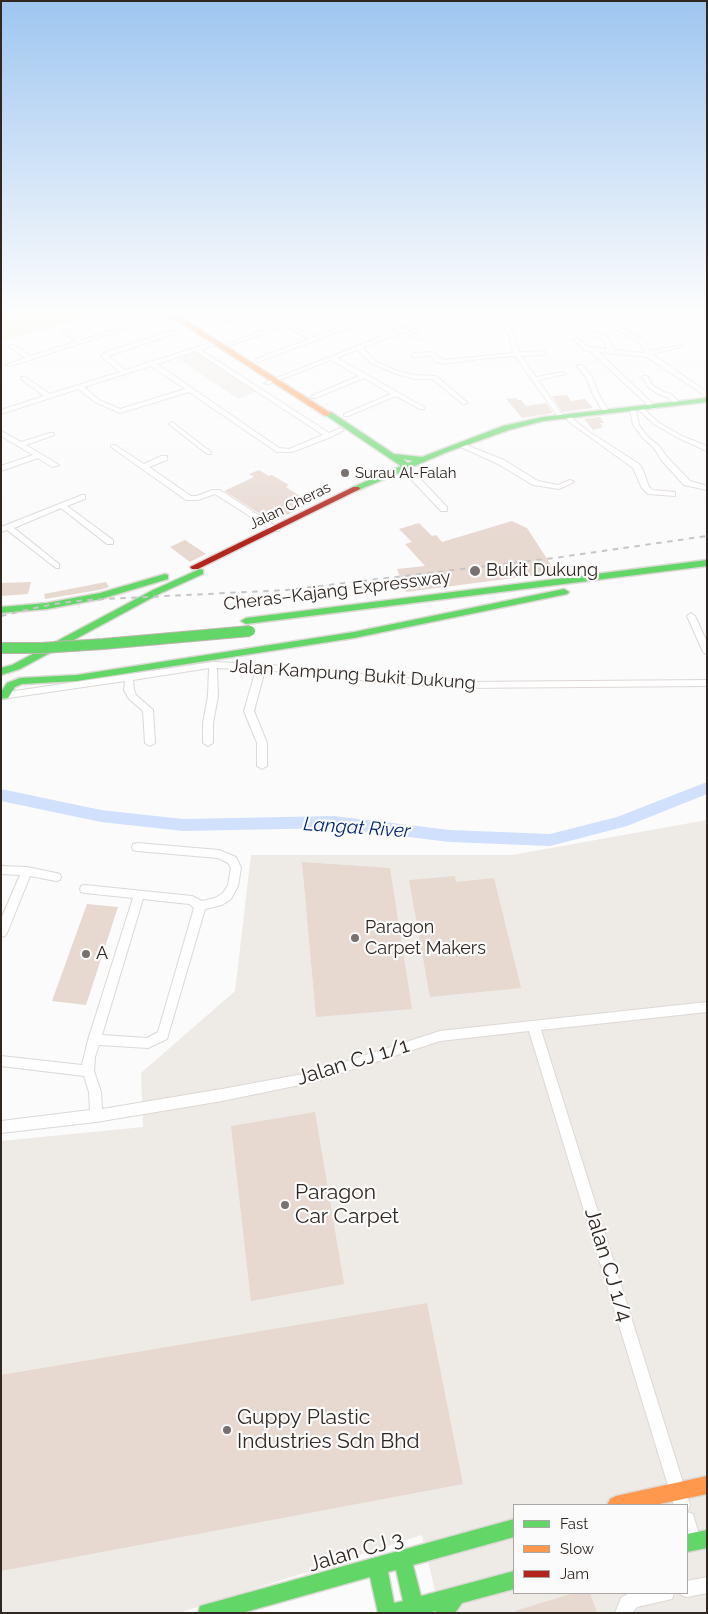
<!DOCTYPE html>
<meta charset="utf-8">
<style>
body{margin:0}
#map{position:relative;width:708px;height:1614px;overflow:hidden;background:#fbfbfb;font-family:Raleway,sans-serif}
canvas{display:block}
.frame{position:absolute;inset:0;border:2px solid #312721;pointer-events:none}
.legend{position:absolute;left:513px;top:1504px;width:175px;height:90px;box-sizing:border-box;background:#fbfbfb;border:1px solid #aaa6a4;margin:0;padding:6px 9px;list-style:none;font-size:15px;color:#312721}
.legend li{display:flex;align-items:center;gap:10px;height:25px}
.legend b{width:25px;border:1px solid #aaa6a4}
</style>
<div id="map">
<canvas width="708" height="1614"></canvas>
<div class="frame"></div>
<ul class="legend">
<li><b style="height:6px;background:#63d668"></b>Fast</li>
<li><b style="height:6px;background:#ff974d"></b>Slow</li>
<li><b style="height:6px;background:#b3261e"></b>Jam</li>
</ul>
</div>
<script>
const ctx = document.querySelector('canvas').getContext('2d');
ctx.lineJoin = 'round';
function paint(path, color) { ctx.fillStyle = color; ctx.fill(path, 'evenodd'); }
const toPath = rows => new Path2D(rows.map(r => 'M' + r).join(''));
function strokePath(path, color, width, dash) { ctx.strokeStyle = color; ctx.lineWidth = width; ctx.lineCap = dash ? 'butt' : 'round'; ctx.setLineDash(dash || []); ctx.stroke(path); }
function write(font, color, halo, rows, align = 'center') {
  ctx.font = font + ' Raleway,sans-serif'; ctx.lineWidth = 4.5; ctx.setLineDash([]); ctx.textBaseline = 'middle'; ctx.strokeStyle = halo; ctx.fillStyle = color; for (const [text, x, y, turn = 0] of rows) {
    ctx.save(); ctx.translate(x, y); ctx.rotate((+turn || 0) * Math.PI / 180); ctx.textAlign = isNaN(turn) ? turn : align; if (halo) ctx.strokeText(text, 0, 0); ctx.fillText(text, 0, 0); ctx.restore();
  }
}
paint(toPath([
 [195,351,257,391,238,399,176,357],
 [707,820,707,1613,440,1613,422,1535,179,1613,1,1613,1,1141,143,1127,141,1073,235,991,251,855,512,855],
 [514,1505,687,1505,687,1593,514,1593]
]), '#eeebe7');
paint(toPath([
 [1,313,100,313,1,341]
]), '#e8eac2');
paint(toPath([
 [699,313,707,313,707,319,704,318,699,313],
 [707,782,707,794,627,826,550,846,450,842,334,828,183,831,101,822,1,801,1,789,101,810,183,819,334,816,450,830,550,834,617,817,707,782]
]), '#d0e0fd');
paint(toPath([
 [567,395,571,401,585,399,593,408,562,412,552,396],
 [516,398,518,400,521,400,526,406,546,403,553,413,522,418,506,399],
 [600,417,604,423,600,423,603,427,593,430,584,419],
 [259,470,269,476,272,475,289,485,286,487,311,503,273,522,224,491,254,477,249,474],
 [512,521,527,528,551,565,553,573,406,592,397,569,425,566,405,544,412,542,399,529,419,523,432,536,436,535,442,542],
 [185,540,206,554,190,562,170,547],
 [31,582,28,594,1,596,1,583],
 [106,582,109,587,99,590,45,599,44,594],
 [302,862,390,868,412,1009,316,1017],
 [455,876,456,882,494,878,521,988,430,997,409,880],
 [87,904,118,907,86,1005,52,1001],
 [315,1112,344,1284,251,1301,231,1126],
 [427,1303,463,1484,1,1571,1,1375],
 [574,1593,590,1593,597,1613,515,1613,515,1611]
]), '#e7d8d0');
const street = toPath([
 [166,313,175,313,11,366,6,365,25,358,10,347,10,345,14,345,31,356,77,341,63,333,63,331,67,331,82,340,166,313],
 [241,313,250,313,211,327,206,326,241,313],
 [309,313,318,313,290,324,314,337,370,316,369,313,378,315,403,328,429,318,423,313,430,313,436,317,436,319,408,330,421,337,421,339,417,339,403,332,363,348,375,361,400,372,415,375,436,376,468,403,463,404,432,379,415,379,396,374,371,363,357,350,337,358,424,407,424,409,420,409,396,396,348,416,344,416,344,414,391,394,364,378,315,398,311,398,311,396,359,376,331,360,269,384,264,383,398,330,375,318,258,362,255,360,256,359,309,339,285,326,232,345,227,344,309,313],
 [496,313,502,313,516,339,519,352,544,351,547,353,544,355,521,356,536,377,563,372,566,374,538,380,564,417,563,418,559,418,515,356,488,358,442,364,435,361,431,356,414,357,411,355,414,353,433,352,443,360,513,353,510,339,496,313],
 [532,313,539,313,559,325,554,326,532,313],
 [608,313,614,313,616,315,615,322,619,327,643,340,650,351,682,345,682,347,652,354,707,392,707,397,647,357,599,352,657,408,652,409,591,352,584,350,573,339,578,338,588,347,607,349,603,339,592,335,592,333,594,332,608,337,614,350,645,353,639,342,615,329,609,322,610,315,608,313],
 [172,331,174,332,174,334,108,356,125,370,213,342,217,342,217,344,201,350,329,433,341,428,344,430,331,437,292,452,277,452,189,392,120,413,95,402,78,389,1,414,1,410,44,396,21,379,21,377,25,377,50,394,120,372,102,357,102,355,106,352,172,331],
 [195,351,323,435,289,449,279,448,157,364,195,351],
 [151,366,185,389,120,409,99,400,84,387,151,366],
 [578,365,582,365,592,377,599,395,610,413,609,414,604,413,593,395,586,377,577,366,578,365],
 [643,376,647,376,653,386,664,392,671,394,680,403,680,405,676,405,667,397,660,395,649,388,642,377,643,376],
 [633,408,636,410,639,425,647,436,659,446,668,458,690,481,707,486,707,490,684,485,662,461,654,448,643,438,633,425,630,410,633,408],
 [639,408,643,408,658,422,682,436,707,446,707,451,678,438,654,424,639,410,639,408],
 [567,416,571,416,574,420,588,431,639,464,643,470,649,487,653,490,675,492,675,496,648,494,642,488,633,468,569,422,566,417,567,416],
 [172,422,211,452,211,454,207,454,170,425,169,424,172,422],
 [1,431,21,442,50,433,54,433,54,435,26,445,59,465,52,467,38,458,1,471,1,466,33,455,1,436,1,431],
 [461,443,504,460,538,481,558,485,570,480,574,482,559,489,533,485,498,464,459,446,457,445,461,443],
 [111,445,115,445,144,464,161,456,167,456,167,460,149,467,191,496,197,496,212,490,220,490,280,529,279,531,273,531,215,494,198,500,186,500,111,447,111,445],
 [406,470,412,470,447,507,447,511,441,511,406,474,406,470],
 [82,495,85,495,85,499,67,506,113,540,113,544,107,544,61,508,14,528,59,564,59,568,56,568,7,530,1,532,1,527,82,495],
 [691,613,695,616,707,642,707,655,703,652,687,616,691,613],
 [213,662,262,664,390,677,463,682,707,680,707,686,463,688,390,683,265,670,254,711,267,743,267,766,262,769,257,766,257,743,244,711,256,670,217,668,218,696,213,723,213,743,208,746,203,743,203,723,208,696,209,668,133,680,134,690,136,695,153,710,155,743,150,746,145,743,143,711,129,699,124,690,125,681,1,699,1,693,213,662],
 [137,843,219,850,236,857,241,868,238,886,231,899,222,905,205,909,167,1039,148,1048,99,1045,95,1057,94,1071,101,1092,102,1109,222,1089,314,1072,440,1031,707,1002,707,1012,541,1030,690,1505,688,1511,687,1505,674,1505,529,1031,440,1041,314,1082,222,1101,96,1122,1,1133,1,1121,90,1110,89,1092,84,1076,1,1066,1,1056,82,1065,88,1040,133,898,85,893,81,892,80,889,81,886,85,885,192,896,202,901,215,898,223,893,228,885,231,868,228,863,218,858,137,851,133,850,132,847,133,844,137,843],
 [143,899,189,904,194,908,158,1032,147,1038,102,1035,143,899],
 [1,866,27,867,56,873,60,874,61,877,60,880,56,881,30,876,7,933,5,936,1,937,1,919,20,875,1,874,1,866],
 [687,1512,693,1514,701,1542,699,1548,693,1550,687,1546,687,1512],
 [707,1577,707,1593,687,1597,681,1595,680,1593,687,1593,687,1581,707,1577],
 [629,1593,674,1593,672,1599,637,1607,632,1613,615,1613,621,1598,629,1593]
]);
const fast = toPath([
 [707,398,707,402,543,421,509,430,447,452,412,467,412,474,406,474,404,471,356,491,353,491,353,487,401,466,324,414,331,412,394,454,422,457,503,426,543,417,707,398],
 [403,459,413,461,408,463,403,459],
 [707,560,707,566,246,624,241,621,246,618,707,560],
 [200,569,203,570,203,574,159,594,20,669,1,675,1,668,12,665,153,590,200,569],
 [165,574,168,575,168,579,101,599,47,609,1,613,1,607,47,603,100,593,165,574],
 [564,589,569,592,567,594,354,638,77,681,22,684,15,687,8,698,1,699,1,692,7,683,20,678,77,675,354,632,564,589],
 [514,1519,514,1537,413,1565,421,1596,514,1571,514,1589,462,1603,455,1613,435,1613,436,1611,427,1613,378,1613,370,1577,242,1613,198,1613,200,1606,207,1604,514,1519],
 [396,1570,403,1601,394,1603,388,1572,396,1570],
 [707,1530,707,1548,687,1552,687,1534,707,1530]
]);
const slow = toPath([
 [167,313,179,316,332,414,325,416,175,319,165,316,164,315,167,313],
 [707,1476,707,1494,655,1505,607,1505,610,1499,616,1496,707,1476]
]);
const jam = toPath([
 [353,487,359,487,360,489,198,569,192,569,190,567,353,487]
]);
strokePath(street, '#ddd8d5', 2);
strokePath(fast, '#ddd8d5', 3);
strokePath(slow, '#ddd8d5', 3);
strokePath(jam, '#ddd8d5', 3);
paint(street, '#fefefe');
paint(fast, '#63d668');
paint(slow, '#ff974d');
paint(jam, '#b3261e');
strokePath(toPath([
 [1,616,53,604,86,600,287,590,554,558,707,536]
]), '#c7c6c6', 2, [5.5, 5.5]);
const fastBridge = toPath([
 [1,648,41,648,103,644,250,631]
]);
strokePath(fastBridge, '#c1b3b0', 12, []);
strokePath(fastBridge, '#63d668', 10);
const sky = ctx.createLinearGradient(0, 0, 0, 539);
sky.addColorStop(0, '#9ec6f0');
sky.addColorStop(0.58, '#fdfdfd');
sky.addColorStop(1, '#fdfdfd00');
ctx.fillStyle = sky;
ctx.fillRect(0, 0, 708, 539);
for (const [x, y, r, color] of [
 [345,473,5,"#78716d"],
 [475,571,6,"#78716d"],
 [355,938,5,"#78716d"],
 [86,954,5,"#78716d"],
 [285,1205,5,"#78716d"],
 [227,1430,5,"#78716d"]
]) { const dot = new Path2D(); dot.arc(x, y, r, 0, 2 * Math.PI); ctx.fillStyle = color; ctx.fill(dot); strokePath(dot, '#fbfbfb', 2); }
write('15px', '#312721', '#fbfbfb', [
 ["Surau Al-Falah",355,473]
], 'left');
write('15px', '#312721', '#fbfbfb', [
 ["Jalan Cheras",290,506,-26]
]);
write('18px', '#312721', '#fbfbfb', [
 ["Bukit Dukung",486,571],
 ["Paragon",365,928],
 ["Carpet Makers",365,949],
 ["A",96,954]
], 'left');
write('18px', '#312721', '#fbfbfb', [
 ["Cheras–Kajang Expressway",337,591,-7],
 ["Jalan Kampung Bukit Dukung",353,675,4]
]);
write('italic 19px', '#012872', '#fbfbfb', [
 ["Langat River",357,828,4]
]);
write('21px', '#312721', '#fbfbfb', [
 ["Jalan CJ 1/1",353,1062,-17],
 ["Jalan CJ 1/4",608,1265,73],
 ["Jalan CJ 3",356,1552,-16]
]);
write('21px', '#312721', '#fbfbfb', [
 ["Paragon",295,1193],
 ["Car Carpet",295,1217],
 ["Guppy Plastic",237,1418],
 ["Industries Sdn Bhd",237,1442]
], 'left');
</script>
